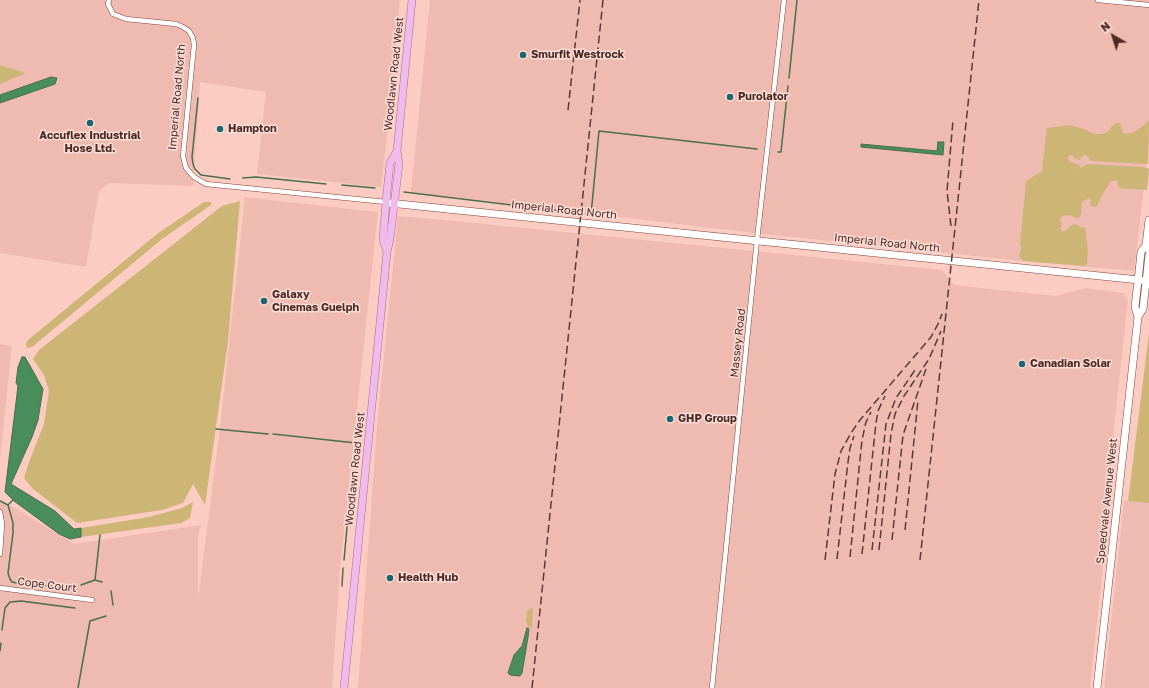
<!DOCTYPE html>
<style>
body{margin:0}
#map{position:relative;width:1149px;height:688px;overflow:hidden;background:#fccbc2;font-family:"Golos Text",sans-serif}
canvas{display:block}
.north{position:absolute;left:1093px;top:16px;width:40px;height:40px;-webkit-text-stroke:3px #feddd6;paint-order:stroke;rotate:321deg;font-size:11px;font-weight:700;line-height:16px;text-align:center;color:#492a25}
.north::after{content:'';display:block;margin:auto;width:14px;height:18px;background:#492a25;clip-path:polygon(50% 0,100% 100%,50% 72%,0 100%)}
</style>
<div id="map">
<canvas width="1149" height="688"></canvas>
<div class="north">N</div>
</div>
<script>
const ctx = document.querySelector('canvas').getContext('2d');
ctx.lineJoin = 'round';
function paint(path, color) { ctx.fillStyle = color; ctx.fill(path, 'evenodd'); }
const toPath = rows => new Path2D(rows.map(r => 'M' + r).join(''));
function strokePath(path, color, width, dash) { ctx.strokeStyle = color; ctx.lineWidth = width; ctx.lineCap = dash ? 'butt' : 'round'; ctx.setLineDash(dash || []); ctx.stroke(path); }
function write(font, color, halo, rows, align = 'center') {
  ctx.font = font + ' "Golos Text",sans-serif'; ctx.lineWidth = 3; ctx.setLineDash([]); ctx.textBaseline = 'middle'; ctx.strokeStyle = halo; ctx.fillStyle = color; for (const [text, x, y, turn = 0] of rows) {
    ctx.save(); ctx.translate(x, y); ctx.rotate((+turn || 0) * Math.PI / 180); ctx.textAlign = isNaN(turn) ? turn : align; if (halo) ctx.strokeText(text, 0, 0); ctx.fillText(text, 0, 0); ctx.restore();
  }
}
paint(toPath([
 [0,0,400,0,391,102,381,187,257,174,266,92,200,82,193,186,109,183,99,191,86,267,0,253,0,84,25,73,0,65],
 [430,0,1149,0,1149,143,1134,271,1033,262,753,233,411,192],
 [245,197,378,212,340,569,332,688,0,688,0,499,74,544,201,525,198,534,198,599,220,428],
 [398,216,455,221,942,270,954,285,1056,296,1085,288,1124,293,1128,300,1112,446,1110,500,1090,688,358,688,377,425],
 [0,344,12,346,0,460],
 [1124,500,1149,503,1149,688,1104,688]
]), '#efbbb1');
paint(toPath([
 [0,65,26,73,0,84],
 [1149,120,1148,164,1091,161,1086,155,1083,156,1079,160,1075,159,1072,155,1068,156,1069,161,1079,165,1080,166,1079,169,1087,164,1144,167,1149,169,1147,190,1119,188,1117,180,1111,181,1102,195,1097,206,1092,207,1090,205,1091,200,1089,198,1082,202,1081,214,1079,218,1075,218,1071,215,1062,216,1060,220,1062,226,1060,228,1062,231,1065,231,1073,224,1078,225,1081,228,1085,227,1088,250,1087,265,1085,266,1023,261,1020,258,1019,255,1022,247,1020,245,1026,181,1041,172,1043,169,1042,168,1047,128,1070,125,1084,129,1094,134,1101,134,1108,132,1111,127,1117,123,1120,123,1123,133,1126,134,1134,132,1143,126],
 [240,201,228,341,205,505,193,484,183,503,162,510,77,523,32,488,24,478,29,462,44,424,49,391,44,375,33,359,39,350,222,206],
 [204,202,211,202,211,205,162,239,32,347,27,348,26,344,28,340,157,234],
 [1149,333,1149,503,1128,501],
 [193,502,190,518,181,523,81,537,81,528,149,517,182,508],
 [533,607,532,625,531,628,529,628,526,622,527,611]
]), '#ccb575');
const water = toPath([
 [51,77,57,78,55,84,0,103,0,95,51,77],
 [938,142,944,142,943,155,861,147,861,144,937,151,938,142],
 [22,357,25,357,43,389,38,420,32,437,11,484,55,511,74,529,81,528,81,537,70,539,59,534,14,501,5,492,18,386,16,383,18,367,22,357],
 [527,628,529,629,528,637,522,673,520,676,510,675,508,673,514,655,522,646,527,628]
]);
paint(water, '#498d5b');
strokePath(water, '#496f4b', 1);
strokePath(toPath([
 [789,78,797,0],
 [198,98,192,157,193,164,195,169,201,175,230,179],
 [778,152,781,152,788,86],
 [243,178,256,177,326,184],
 [342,185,375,188],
 [404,192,578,213],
 [586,214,591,215,599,131,757,149],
 [216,429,268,434],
 [273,434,356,443,354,462],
 [351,486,353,471],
 [0,501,8,505,13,523,13,533,8,573,10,579,12,582,17,583,73,588,77,587],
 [8,505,13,500],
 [344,560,350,495],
 [95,580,100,535],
 [81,585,95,580,102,582],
 [342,586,343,568],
 [111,591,113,605],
 [2,630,5,608,10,602,21,601,75,608],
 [0,651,1,643],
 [78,688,90,621,106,616]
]), '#496f4b', 1.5);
const street = toPath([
 [109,0,108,4,113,14,126,19,176,24,183,27,189,31,193,38,194,45,183,156,186,168,194,177,206,184,386,202],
 [1098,0,1149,5],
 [0,512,2,524,0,554],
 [0,588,92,600],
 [712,688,757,240,784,0]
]);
const secondary = toPath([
 [389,203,1149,281],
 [1148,249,1146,245,1149,220],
 [1138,317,1135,307,1139,272,1141,252,1146,245],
 [1097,688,1138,317,1143,309,1149,255]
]);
const primary = toPath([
 [387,252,383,239,386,202,390,163,397,151],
 [344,688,387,252,390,239,399,164,397,151,412,0]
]);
strokePath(street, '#834035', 5.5);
strokePath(secondary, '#834035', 8);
strokePath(primary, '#ae6a9c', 8);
strokePath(street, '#fff', 4.5);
strokePath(secondary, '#fff', 7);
strokePath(primary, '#efbbea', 7);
strokePath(toPath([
 [568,110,580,0],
 [951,226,947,191,953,120],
 [905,530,918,400],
 [892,540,903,435,926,369],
 [872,550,886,424,896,398,917,367],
 [879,550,891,434,895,414,904,396,929,359,941,331],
 [862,554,876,423,878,411,885,396],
 [850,557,862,440,866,422,871,412],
 [837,559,848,462,850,448,854,436],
 [825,560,835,474,841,451,851,433,860,420,931,337,938,324,942,314],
 [920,560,979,0],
 [532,688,603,0]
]), '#5b3a35', 1.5, [8, 4]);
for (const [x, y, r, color] of [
 [523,55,4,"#1c6672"],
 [730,97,4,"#1c6672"],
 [90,123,4,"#1c6672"],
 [220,129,4,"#1c6672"],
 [264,301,4,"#1c6672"],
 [1022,364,4,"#1c6672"],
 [670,419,4,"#1c6672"],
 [390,578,4,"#1c6672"]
]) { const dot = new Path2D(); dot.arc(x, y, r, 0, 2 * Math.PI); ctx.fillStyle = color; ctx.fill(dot); strokePath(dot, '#feddd6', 1.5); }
write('bold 11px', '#492a25', '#feddd6', [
 ["Smurfit Westrock",531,55],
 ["Purolator",738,97],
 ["Hampton",228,129],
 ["Accuflex Industrial",90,136,"center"],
 ["Hose Ltd.",90,149,"center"],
 ["Galaxy",272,295],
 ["Cinemas Guelph",272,308],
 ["Canadian Solar",1030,364],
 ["GHP Group",678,419],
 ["Health Hub",398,578]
], 'left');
write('11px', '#492a25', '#feddd6', [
 ["Woodlawn Road West",394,74,-84],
 ["Imperial Road North",177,97,-85],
 ["Imperial Road North",564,210,6],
 ["Imperial Road North",887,243,6],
 ["Massey Road",738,343,-84],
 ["Woodlawn Road West",355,469,-84],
 ["Speedvale Avenue West",1107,501,-84],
 ["Cope Court",47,585,7]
]);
</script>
